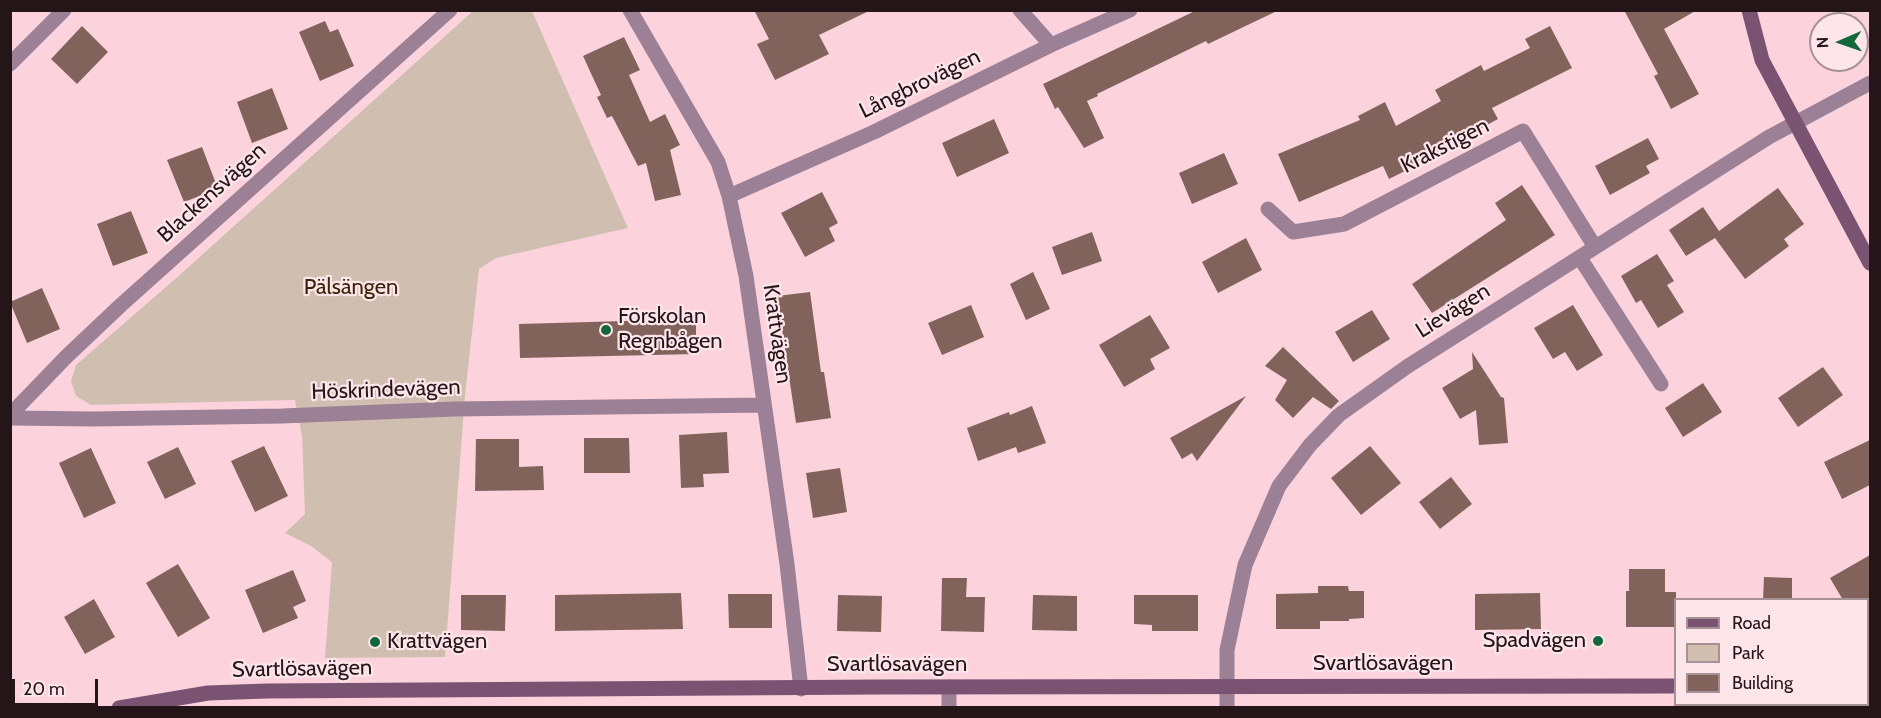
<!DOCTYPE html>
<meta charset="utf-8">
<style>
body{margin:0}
#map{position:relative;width:1881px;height:718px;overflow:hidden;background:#fcd3dc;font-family:Cabin,sans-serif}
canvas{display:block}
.frame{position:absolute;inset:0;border:12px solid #231518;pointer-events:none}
.legend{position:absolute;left:1674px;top:598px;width:195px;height:108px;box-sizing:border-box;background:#fee5ea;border:2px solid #a69296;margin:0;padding:8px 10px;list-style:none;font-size:18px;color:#231518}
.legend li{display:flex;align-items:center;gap:12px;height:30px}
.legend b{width:30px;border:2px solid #a69296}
.north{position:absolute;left:1809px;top:12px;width:60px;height:60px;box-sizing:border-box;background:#fee5ea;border:2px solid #a69296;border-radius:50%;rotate:268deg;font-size:16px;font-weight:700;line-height:24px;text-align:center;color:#231518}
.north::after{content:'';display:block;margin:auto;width:21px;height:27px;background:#12683a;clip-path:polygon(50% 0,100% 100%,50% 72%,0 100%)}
.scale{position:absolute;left:12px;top:679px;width:86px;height:27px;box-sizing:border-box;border:3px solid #231518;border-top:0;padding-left:8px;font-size:18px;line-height:21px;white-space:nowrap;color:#231518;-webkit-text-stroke:4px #fee5ea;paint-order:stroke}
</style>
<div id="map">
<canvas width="1881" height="718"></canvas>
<div class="frame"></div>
<ul class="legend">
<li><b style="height:8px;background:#7a5373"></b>Road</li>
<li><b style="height:16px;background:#d0bfb1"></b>Park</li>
<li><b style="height:16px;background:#82635c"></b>Building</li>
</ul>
<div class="north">N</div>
<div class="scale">20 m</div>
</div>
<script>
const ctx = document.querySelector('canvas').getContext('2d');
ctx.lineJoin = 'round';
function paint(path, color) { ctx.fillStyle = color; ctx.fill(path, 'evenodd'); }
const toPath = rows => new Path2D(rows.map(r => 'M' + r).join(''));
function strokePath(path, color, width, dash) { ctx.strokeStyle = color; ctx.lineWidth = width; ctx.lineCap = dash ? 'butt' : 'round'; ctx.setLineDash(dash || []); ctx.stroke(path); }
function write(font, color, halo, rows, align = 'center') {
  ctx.font = font + ' Cabin,sans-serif'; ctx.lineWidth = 4.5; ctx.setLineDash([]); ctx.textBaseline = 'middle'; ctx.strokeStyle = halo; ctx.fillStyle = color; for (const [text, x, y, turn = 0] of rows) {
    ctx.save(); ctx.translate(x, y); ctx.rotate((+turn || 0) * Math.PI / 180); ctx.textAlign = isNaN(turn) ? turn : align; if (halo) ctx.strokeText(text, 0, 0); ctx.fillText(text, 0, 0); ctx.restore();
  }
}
paint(toPath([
 [473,11,532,11,628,228,496,258,479,269,465,396,445,657,325,658,332,562,311,546,285,533,305,514,302,436,295,400,91,405,76,396,71,381,76,365,174,280]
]), '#d0bfb1');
paint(toPath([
 [754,10,871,10,819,35,829,54,775,80,757,44,769,39],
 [1197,10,1279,10,1208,44,1206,41,1097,94,1098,96,1087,101,1104,138,1084,148,1058,107,1055,109,1043,84],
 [1624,10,1697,10,1664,29,1699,94,1671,109,1654,76,1658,74],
 [325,21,330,32,338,29,354,66,320,81,299,32],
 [82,26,108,52,77,84,51,59],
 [1550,26,1572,68,1492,108,1498,119,1426,158,1427,160,1389,179,1383,166,1299,202,1278,154,1360,120,1358,116,1385,102,1396,126,1441,101,1435,90,1481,65,1484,71,1530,48,1525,39],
 [624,37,640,70,629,75,650,122,665,114,680,145,670,150,681,195,655,201,646,163,638,166,612,116,607,118,597,97,601,95,583,56],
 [272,88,288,129,252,143,237,102],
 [994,119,1009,153,957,177,942,143],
 [1648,138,1659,159,1646,166,1650,173,1610,195,1595,166],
 [202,147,218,189,184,202,167,160],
 [1224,153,1238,184,1192,204,1179,173],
 [1522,185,1555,235,1432,313,1412,284,1506,220,1495,203],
 [1778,188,1804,224,1784,239,1789,246,1745,279,1715,238,1686,256,1669,230,1703,207,1719,231],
 [822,192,838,223,829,228,835,241,805,257,781,213],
 [131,211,148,253,113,266,97,224],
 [1092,232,1102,261,1062,275,1052,247],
 [1246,238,1262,270,1218,293,1202,262],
 [1657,254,1674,281,1667,285,1684,312,1658,328,1641,300,1636,303,1621,276],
 [1033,272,1050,309,1026,320,1010,284],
 [42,288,60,329,27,343,10,302],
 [810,292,821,372,824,372,831,418,796,423,777,296],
 [971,305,984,337,942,355,928,323],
 [1573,305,1603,355,1577,371,1565,352,1553,359,1534,328],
 [1372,310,1390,339,1353,362,1335,332],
 [1150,315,1170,348,1150,359,1155,369,1124,387,1099,345],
 [696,319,696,354,520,358,519,324],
 [1283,347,1339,401,1331,409,1313,397,1293,418,1275,400,1287,380,1265,366],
 [1472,352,1501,397,1504,398,1508,443,1479,445,1476,410,1460,419,1442,388,1473,369],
 [1823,367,1843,395,1798,427,1778,398],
 [1703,383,1722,412,1683,437,1665,408],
 [1246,396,1197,461,1192,453,1182,459,1170,438],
 [1032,406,1046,443,1018,453,1016,447,978,461,967,428,1009,412,1010,415],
 [727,432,729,473,703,474,704,487,681,488,679,435],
 [584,438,629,438,630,473,584,473],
 [476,439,519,439,519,467,543,466,544,490,475,491],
 [1870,440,1870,485,1842,499,1824,462],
 [264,446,288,496,255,512,231,461],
 [1370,446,1401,483,1361,515,1331,478],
 [178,447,196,484,165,499,147,462],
 [91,448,116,503,84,518,59,463],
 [840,468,847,512,813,518,806,473],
 [1451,477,1472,504,1440,529,1419,502],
 [1870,555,1870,600,1843,600,1830,578],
 [178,564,210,618,178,637,146,583],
 [1629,569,1665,569,1665,592,1676,592,1676,627,1626,627,1626,591,1629,591],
 [293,570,306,601,293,607,298,618,263,633,245,590],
 [1764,577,1792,578,1792,600,1763,600],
 [942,578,967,578,966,597,985,597,984,632,941,631],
 [1318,586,1348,586,1349,591,1364,591,1364,618,1349,619,1349,621,1320,621,1320,629,1276,629,1276,594,1318,593],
 [681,593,683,629,555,631,555,595],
 [1540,593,1541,629,1475,630,1475,594],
 [728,594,772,594,772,628,729,628],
 [461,595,506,595,505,631,461,630],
 [838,595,882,596,881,632,837,631],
 [1033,595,1077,596,1077,631,1032,630],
 [1134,595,1198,595,1198,631,1152,631,1152,625,1134,624],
 [94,599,115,637,85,654,64,617]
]), '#82635c');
strokePath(toPath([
 [1020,10,1051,45],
 [1580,258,1661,384]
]), '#9c8096', 15);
strokePath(toPath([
 [630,10,718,162,729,196,746,276,787,564,801,689],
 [10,64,64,10],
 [729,196,874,132,1051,45,1130,10],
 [1268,209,1293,232,1344,224,1523,131,1595,247],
 [10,415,67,356,121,305,450,10],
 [10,418,93,419,282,416,454,409,764,405],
 [949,708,949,687],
 [1227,708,1227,650,1245,565,1279,486,1310,445,1339,415,1408,366,1769,137,1870,83],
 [1834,708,1834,704]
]), '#9c8096', 15);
strokePath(toPath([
 [1749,10,1762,60,1870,263],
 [1868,686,1870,686],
 [119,708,208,693,267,691,880,687,1676,686]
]), '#7a5373', 15);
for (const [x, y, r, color] of [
 [606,330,6,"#12683a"],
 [1598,641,6,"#12683a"],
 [375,642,6,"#12683a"]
]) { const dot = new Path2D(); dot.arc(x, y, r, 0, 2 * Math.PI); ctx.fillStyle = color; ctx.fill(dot); strokePath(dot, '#fee5ea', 2); }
write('22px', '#231518', '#fee5ea', [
 ["Långbrovägen",920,84,-26],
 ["Krakstigen",1445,146,-27],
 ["Blackensvägen",212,193,-42],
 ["Lievägen",1453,311,-32],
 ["Krattvägen",777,334,82],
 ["Höskrindevägen",386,390,-2],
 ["Svartlösavägen",1383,664],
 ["Svartlösavägen",897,665],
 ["Svartlösavägen",302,669,-1]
]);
write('22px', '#3e2407', '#fee5ea', [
 ["Pälsängen",351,288]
]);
write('22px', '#231518', '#fee5ea', [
 ["Förskolan",618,317],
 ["Regnbågen",618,342],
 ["Spadvägen",1586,641,"right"],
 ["Krattvägen",387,642]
], 'left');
</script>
